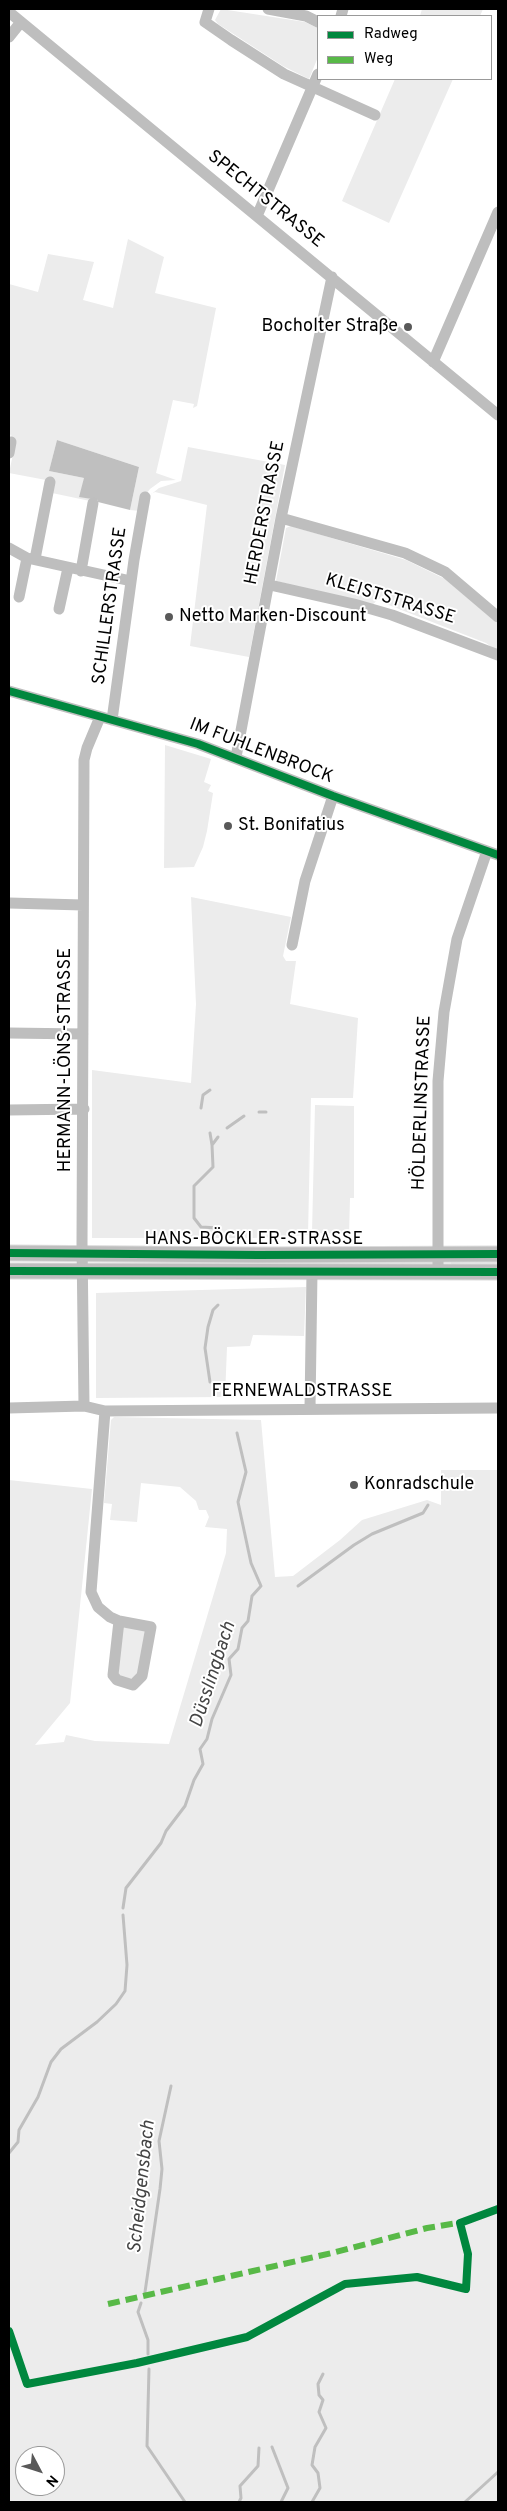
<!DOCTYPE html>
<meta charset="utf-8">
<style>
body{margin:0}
#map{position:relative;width:507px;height:2511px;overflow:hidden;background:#fff;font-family:Overpass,sans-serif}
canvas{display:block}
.frame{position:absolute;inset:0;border:10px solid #000;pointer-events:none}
.legend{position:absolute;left:317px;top:15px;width:175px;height:65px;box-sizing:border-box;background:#fff;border:1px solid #999;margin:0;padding:6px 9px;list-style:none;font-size:15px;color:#000}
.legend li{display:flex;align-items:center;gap:10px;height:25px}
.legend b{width:25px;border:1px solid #999}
.north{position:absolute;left:15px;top:2446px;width:50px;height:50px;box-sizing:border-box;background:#fff;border:1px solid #999;border-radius:50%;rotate:130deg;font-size:14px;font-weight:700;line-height:20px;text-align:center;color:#000}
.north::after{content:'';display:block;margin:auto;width:18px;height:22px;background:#595959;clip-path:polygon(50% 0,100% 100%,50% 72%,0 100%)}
</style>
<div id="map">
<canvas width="507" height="2511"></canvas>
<div class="frame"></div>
<ul class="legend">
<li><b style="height:6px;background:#00873e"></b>Radweg</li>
<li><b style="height:6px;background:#58b947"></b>Weg</li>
</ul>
<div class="north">N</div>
</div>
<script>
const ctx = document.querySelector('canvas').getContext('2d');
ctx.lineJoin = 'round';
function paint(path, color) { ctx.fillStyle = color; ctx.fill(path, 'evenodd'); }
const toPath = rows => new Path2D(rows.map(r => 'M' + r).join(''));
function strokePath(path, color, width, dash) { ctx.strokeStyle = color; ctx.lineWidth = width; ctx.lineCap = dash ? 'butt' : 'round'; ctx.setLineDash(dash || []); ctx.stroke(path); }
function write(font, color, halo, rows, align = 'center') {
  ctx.font = font + ' Overpass,sans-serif'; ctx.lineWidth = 4; ctx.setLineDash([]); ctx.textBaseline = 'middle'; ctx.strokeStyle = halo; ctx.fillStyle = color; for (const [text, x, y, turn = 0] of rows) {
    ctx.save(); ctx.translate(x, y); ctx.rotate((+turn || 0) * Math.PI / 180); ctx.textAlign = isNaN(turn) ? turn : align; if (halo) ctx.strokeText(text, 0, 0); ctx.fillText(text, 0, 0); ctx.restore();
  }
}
paint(toPath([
 [221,9,305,22,318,28,318,57,309,79,283,66,218,24,215,20],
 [422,9,483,9,480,16,420,16],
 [395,79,453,79,389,223,342,201],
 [128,239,164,257,155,293,216,308,197,406,193,408,194,404,173,400,156,473,176,480,161,481,150,489,146,494,140,511,130,510,139,467,57,440,49,471,84,478,90,501,52,493,46,480,9,473,16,440,12,439,11,434,9,440,9,284,38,292,48,254,94,262,83,300,113,308],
 [188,447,285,465,249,657,190,646,207,505,155,492,151,494,148,513,149,496,159,488,181,481],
 [291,526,406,560,445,579,498,624,498,652,486,643,381,602,389,595,387,592,372,605,276,581,286,528],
 [165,745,211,759,204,782,211,785,208,791,213,793,207,831,203,847,194,867,164,868],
 [191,897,291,917,283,956,286,961,296,961,290,1004,358,1018,353,1098,311,1098,308,1235,253,1238,92,1238,92,1070,191,1083,196,1004],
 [315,1105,354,1106,354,1198,350,1198,349,1234,312,1233],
 [498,1257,498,1269,451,1270,451,1258],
 [296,1258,433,1261,433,1266,295,1269],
 [306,1287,304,1336,253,1335,250,1346,227,1347,225,1397,96,1398,96,1293],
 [114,1417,261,1420,275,1577,293,1576,340,1540,362,1520,427,1500,441,1505,441,1470,498,1470,498,2502,9,2502,9,1480,92,1489,70,1703,35,1745,64,1742,66,1735,95,1741,169,1744,226,1553,227,1529,205,1527,209,1517,206,1510,199,1510,196,1501,180,1487,141,1483,137,1522,110,1520,112,1504,104,1503,111,1420],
 [25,2456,55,2456,55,2486,25,2486],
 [121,1628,143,1628,145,1632,138,1674,134,1679,120,1677,116,1670]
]), '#ececec');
paint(toPath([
 [57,440,139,467,130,510,98,502,98,500,79,497,84,478,49,471]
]), '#bfbfbf');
strokePath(toPath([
 [201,1108,203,1095,210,1090],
 [259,1112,266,1112],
 [227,1128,244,1116],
 [210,1133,212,1145],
 [218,1137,212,1145,213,1167,194,1186,194,1218,201,1227,219,1228],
 [210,1382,205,1348,208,1327,213,1310,218,1305],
 [298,1586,354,1545,372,1534,423,1513,428,1505],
 [123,1908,126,1888,161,1843,166,1831,185,1806,194,1780,203,1764,200,1749,207,1739,212,1719,231,1675,229,1659,238,1649,242,1628,248,1621,252,1596,261,1586,251,1563,238,1502,246,1472,237,1433],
 [9,2153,18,2142,19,2130,38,2097,51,2062,61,2049,97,2022,116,2004,125,1991,127,1965,123,1915],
 [145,2292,160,2189,162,2169,159,2141,171,2086],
 [141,2303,138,2312,148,2340,148,2354],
 [149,2369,147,2446,185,2502],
 [272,2447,288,2488,281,2502],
 [239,2502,241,2498,240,2486,258,2466,259,2448],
 [312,2502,320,2488,318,2473,312,2465,315,2447,326,2428,319,2412,323,2400,319,2395,318,2384,323,2374],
 [465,2502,498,2472]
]), '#bfbfbf', 3);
const major = toPath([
 [9,1253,258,1255,498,1254],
 [9,1271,498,1272]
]);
strokePath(major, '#dbdbdb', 17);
strokePath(toPath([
 [209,9,205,22,231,40,284,74,375,115],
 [268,9,306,16,318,22],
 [9,12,498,415],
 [341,16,343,9],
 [9,37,21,22],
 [257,216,318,74],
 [433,362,498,212],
 [9,453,11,442],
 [281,518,405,553,445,572,498,617],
 [9,548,27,558,131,581],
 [35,559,50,482],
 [81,571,93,503],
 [270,585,354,604,392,615,498,655],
 [19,597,27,558],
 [59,609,68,568],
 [9,691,198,744,333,796,498,855],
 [112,720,134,560,145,497],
 [236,757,281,518,332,277],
 [9,903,83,905],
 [292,945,305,881,333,796],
 [9,1033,83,1034],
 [9,1110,84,1109],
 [438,1273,438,1081,444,1012,457,939,487,851],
 [84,1406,82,1243,84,760,87,748,100,717],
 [9,1408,84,1406,105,1411,498,1408],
 [310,1408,312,1272],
 [105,1411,91,1592,98,1607,110,1617,119,1621,113,1675,117,1680,133,1685,142,1676,151,1627,119,1621]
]), '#bebebe', 11);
strokePath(major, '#bebebe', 15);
strokePath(toPath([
 [108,2304,336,2252,427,2228,464,2222]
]), '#58b947', 6, [12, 6]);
strokePath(toPath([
 [9,691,198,744,333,796,498,855],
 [9,1253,258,1255,498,1254],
 [9,1271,498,1272],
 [9,2331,27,2384,137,2363,247,2337,345,2284,417,2277,466,2289,468,2254,460,2223,498,2209]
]), '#00873e', 8);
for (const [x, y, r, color] of [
 [408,327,5,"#595959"],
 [169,617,5,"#595959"],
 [228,826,5,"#595959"],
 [354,1485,5,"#595959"]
]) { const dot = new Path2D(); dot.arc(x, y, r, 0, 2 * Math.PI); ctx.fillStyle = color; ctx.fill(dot); strokePath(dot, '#fff', 2); }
write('18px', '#000', '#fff', [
 ["SPECHTSTRASSE",265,200,39],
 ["HERDERSTRASSE",266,513,-79],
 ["KLEISTSTRASSE",390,600,17],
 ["SCHILLERSTRASSE",111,606,-82],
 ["IM FUHLENBROCK",261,752,21],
 ["HERMANN-LÖNS-STRASSE",66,1060,-90],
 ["HÖLDERLINSTRASSE",423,1103,-88],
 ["HANS-BÖCKLER-STRASSE",254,1240],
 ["FERNEWALDSTRASSE",302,1392]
]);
write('18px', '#000', '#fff', [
 ["Bocholter Straße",398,327,"right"],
 ["Netto Marken-Discount",179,617],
 ["St. Bonifatius",238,826],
 ["Konradschule",364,1485]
], 'left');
write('italic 19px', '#444', '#fff', [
 ["Düsslingbach",214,1675,-72],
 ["Scheidgensbach",143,2187,-84]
]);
</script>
